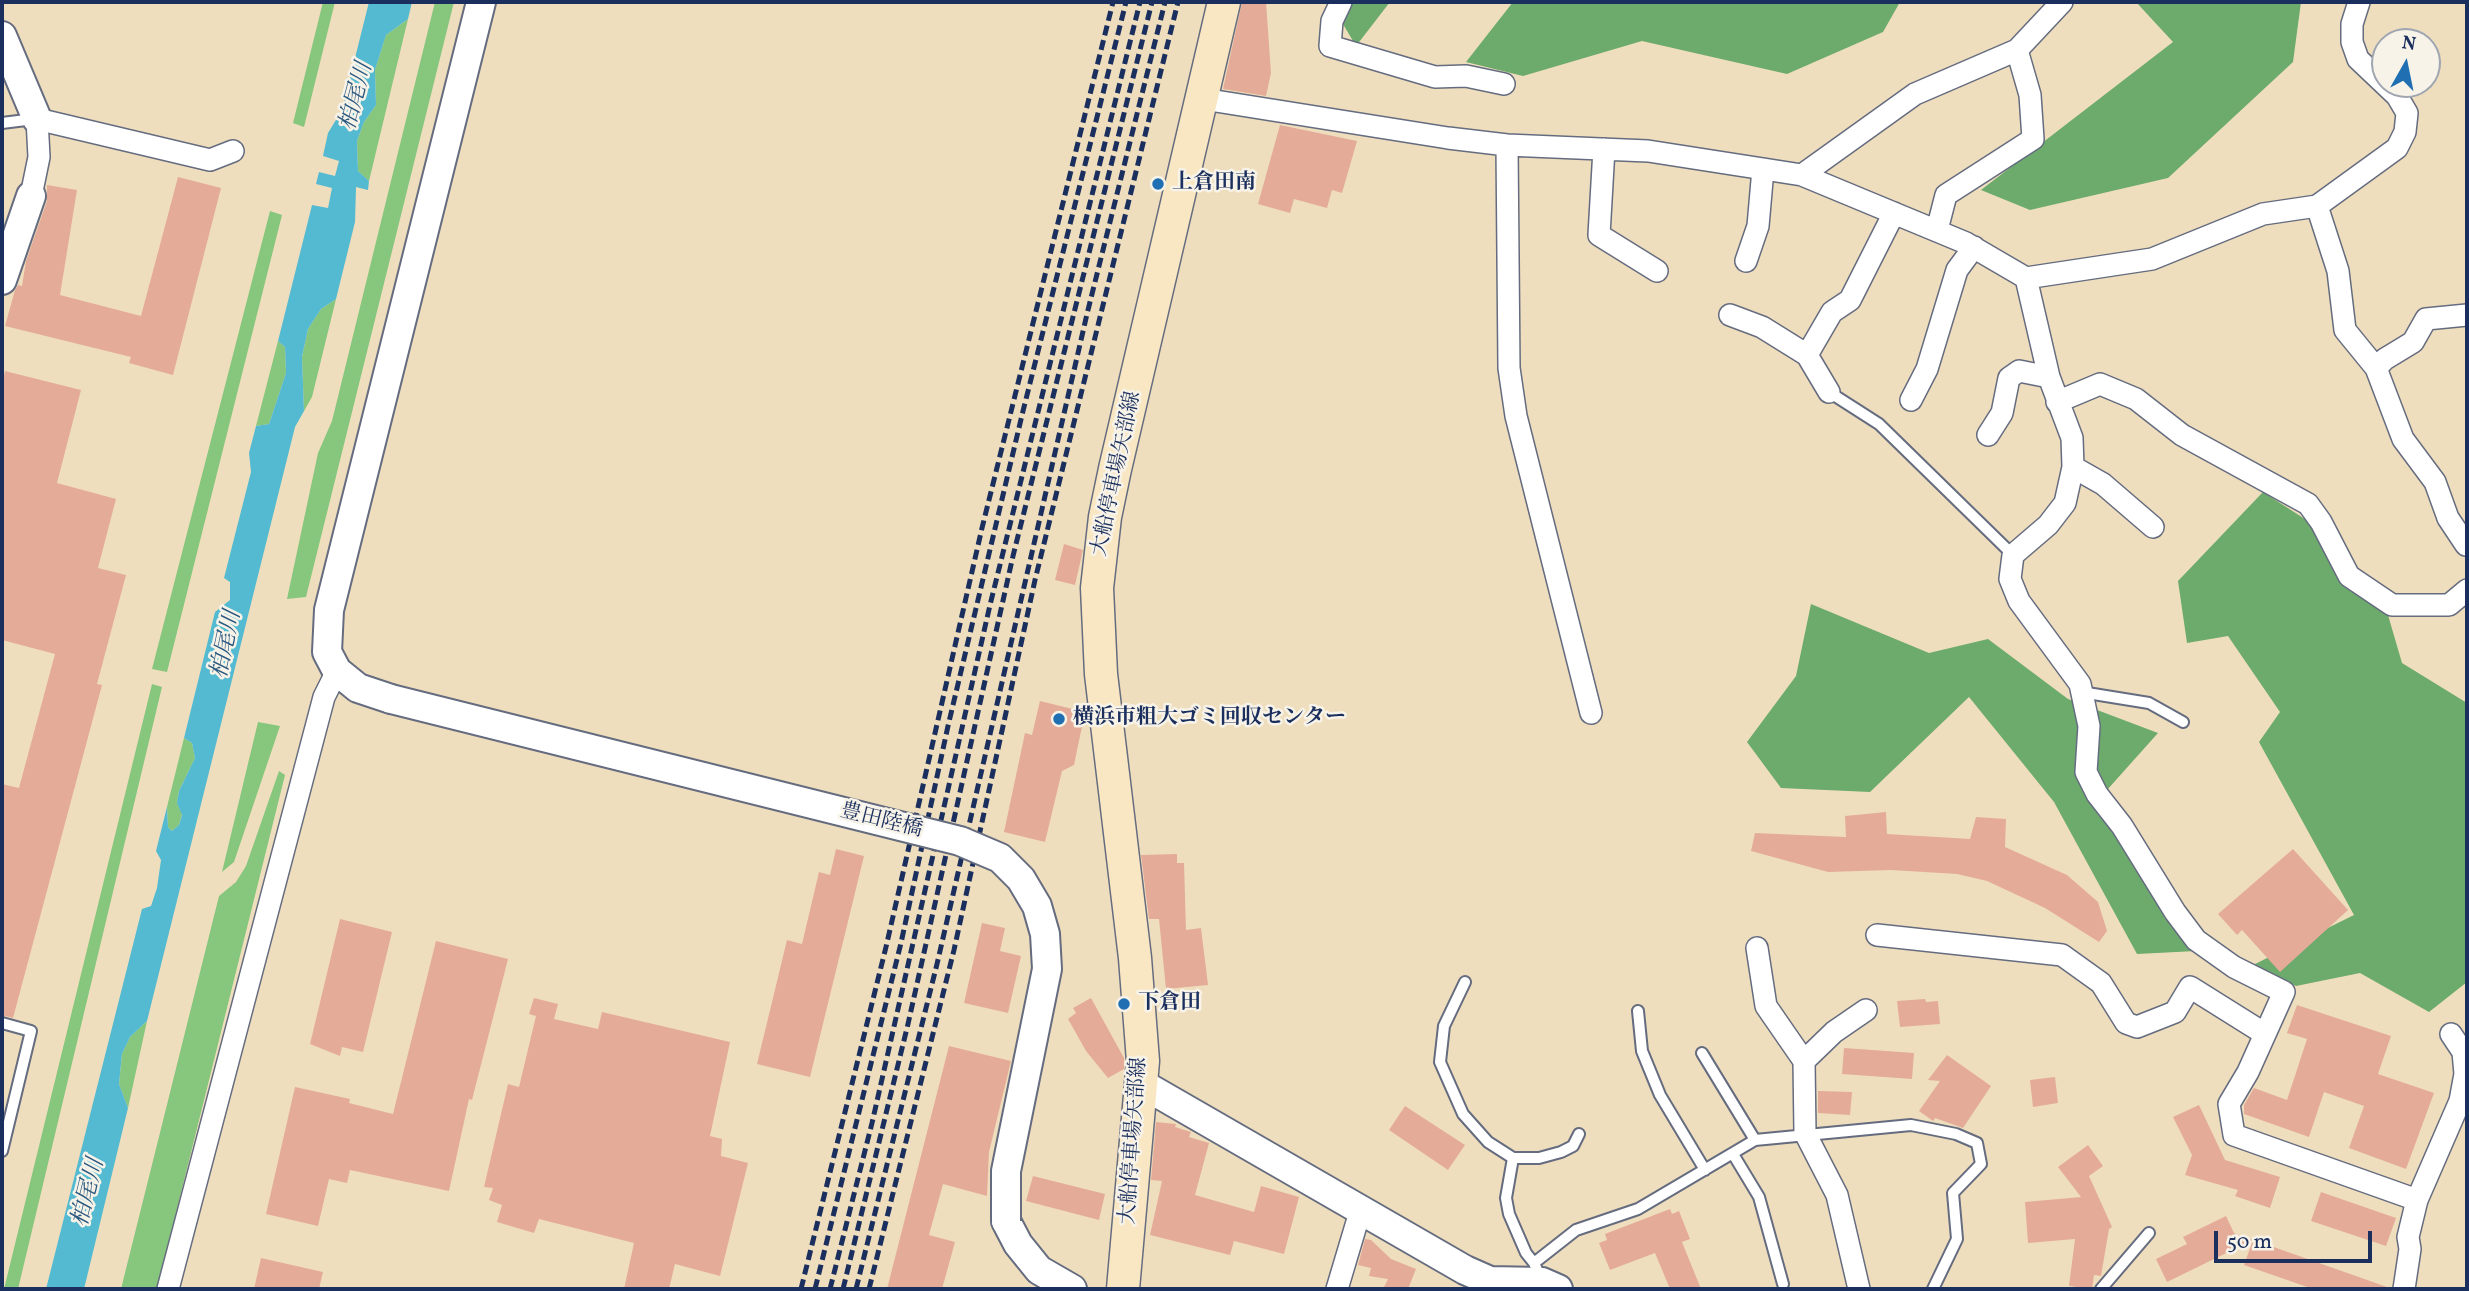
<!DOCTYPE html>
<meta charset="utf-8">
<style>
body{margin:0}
#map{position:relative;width:2469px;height:1291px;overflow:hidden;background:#efdebd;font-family:Vollkorn,serif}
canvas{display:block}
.frame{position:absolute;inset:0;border:4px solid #1b2f5e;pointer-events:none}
.north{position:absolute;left:2371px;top:28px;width:70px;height:70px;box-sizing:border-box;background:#f7f3e8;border:2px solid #9fa5b1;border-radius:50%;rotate:9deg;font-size:19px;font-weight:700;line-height:28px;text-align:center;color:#1b2f5e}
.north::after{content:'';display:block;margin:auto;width:24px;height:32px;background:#1f6fb2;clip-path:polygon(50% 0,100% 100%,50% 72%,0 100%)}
.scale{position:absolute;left:2214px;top:1231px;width:158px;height:32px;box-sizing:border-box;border:4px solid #1b2f5e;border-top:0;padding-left:9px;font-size:21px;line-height:24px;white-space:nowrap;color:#1b2f5e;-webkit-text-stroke:5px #f7f3e8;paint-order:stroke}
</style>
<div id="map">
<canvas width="2469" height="1291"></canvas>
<div class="frame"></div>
<div class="north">N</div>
<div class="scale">50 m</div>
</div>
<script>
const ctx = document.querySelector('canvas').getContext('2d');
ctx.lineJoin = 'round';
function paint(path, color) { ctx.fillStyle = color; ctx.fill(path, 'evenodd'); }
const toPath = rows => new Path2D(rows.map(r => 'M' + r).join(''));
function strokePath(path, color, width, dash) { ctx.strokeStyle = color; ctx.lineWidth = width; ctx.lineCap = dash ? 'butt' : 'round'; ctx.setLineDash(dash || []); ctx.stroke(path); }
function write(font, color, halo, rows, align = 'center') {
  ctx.font = font + ' Vollkorn,"Noto Serif JP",serif'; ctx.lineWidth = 5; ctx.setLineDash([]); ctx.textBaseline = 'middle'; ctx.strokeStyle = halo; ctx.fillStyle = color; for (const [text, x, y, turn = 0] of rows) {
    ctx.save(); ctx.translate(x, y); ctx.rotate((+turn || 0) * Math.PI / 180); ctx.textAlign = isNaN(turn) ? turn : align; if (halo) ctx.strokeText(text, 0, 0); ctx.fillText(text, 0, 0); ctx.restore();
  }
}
paint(toPath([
 [323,2,335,2,304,127,293,123],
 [435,2,454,2,306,597,287,599,318,453,332,421],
 [408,19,369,181,358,171,357,141,364,122,376,105,375,70,386,35],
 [270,211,282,215,167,672,152,669],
 [336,299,312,397,304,411,302,357,308,329,321,309],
 [278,341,285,347,286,373,269,424,256,426],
 [152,684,162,687,18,1289,4,1289],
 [258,722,280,726,234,862,222,872],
 [184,738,192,743,195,758,179,791,177,803,182,814,179,825,172,831,168,827,167,807],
 [279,771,285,775,157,1289,121,1289,219,896,236,882,246,866],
 [147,1021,128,1108,119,1084,122,1054,130,1037]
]), '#86c67d');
paint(toPath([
 [1349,2,1390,2,1356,46,1340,19],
 [1513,2,1900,2,1883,32,1787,74,1642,41,1523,76,1466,62],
 [2136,2,2301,2,2293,62,2168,178,2030,210,1981,190,2173,42],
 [2263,492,2311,523,2343,584,2388,615,2402,663,2467,703,2467,982,2429,1012,2360,973,2296,986,2251,966,2354,915,2259,742,2280,712,2228,636,2187,643,2178,581],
 [1811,604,1929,653,1988,639,2068,699,2158,733,2107,790,2196,951,2137,954,2054,802,1969,697,1870,792,1781,788,1747,742,1796,676]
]), '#6cab6c');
paint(toPath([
 [369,2,412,2,408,19,386,35,375,70,376,105,364,122,357,141,358,171,369,181,368,190,356,187,355,222,336,299,321,309,308,329,302,357,304,411,295,427,147,1021,130,1037,122,1054,119,1084,128,1108,84,1289,46,1289,142,909,151,906,157,888,161,860,156,851,167,807,168,827,172,831,179,825,182,815,177,803,179,791,195,758,192,743,184,738,215,612,230,600,230,582,224,578,251,472,249,453,256,426,269,424,286,373,285,347,278,341,312,205,328,208,332,188,316,184,319,172,335,176,339,161,323,156,328,133,342,110]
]), '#53bad1');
paint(toPath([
 [1242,2,1266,2,1271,73,1266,96,1223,89],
 [1280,125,1357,141,1342,193,1332,190,1327,208,1294,199,1290,213,1258,204],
 [178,177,221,188,173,375,129,363,131,357,5,326,15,290,18,285,22,286,26,261,47,201,47,185,77,190,60,295,141,316],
 [5,371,81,390,57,483,116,499,98,568,126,575,97,684,102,685,13,1018,2,1015,2,784,19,788,55,654,2,640,2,385],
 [1064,544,1083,550,1075,585,1055,580],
 [1040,701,1085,712,1074,765,1062,771,1045,842,1004,832,1025,733,1032,735],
 [1886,812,1887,834,1970,839,1976,817,2006,819,2005,847,2067,875,2098,902,2107,931,2099,942,2045,908,1987,881,1957,874,1891,870,1828,872,1751,851,1755,833,1846,837,1845,816],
 [836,849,864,856,810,1077,757,1064,787,940,802,944,819,872,830,875],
 [2293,849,2348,910,2280,972,2242,930,2237,935,2218,914],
 [1177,854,1177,863,1184,863,1186,930,1201,928,1208,985,1166,989,1159,919,1149,919,1141,855],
 [340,919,392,932,363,1052,342,1047,340,1056,310,1044],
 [982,923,1005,928,1000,951,1021,956,1008,1013,964,1003],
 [436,941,508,959,472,1100,469,1099,449,1191,350,1170,347,1183,329,1179,318,1226,266,1214,295,1087,350,1099,349,1103,393,1114],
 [534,998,558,1004,554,1019,598,1029,602,1012,730,1042,710,1136,722,1139,721,1156,748,1163,720,1276,675,1264,669,1289,624,1289,634,1243,539,1219,534,1233,497,1222,502,1205,489,1200,493,1188,484,1187,508,1084,519,1087,536,1016,529,1014],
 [1091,998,1124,1058,1124,1069,1108,1078,1086,1051,1068,1019,1076,1013,1073,1008],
 [1925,999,1926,1002,1938,1001,1940,1024,1900,1027,1897,1001],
 [2297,1005,2391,1036,2378,1074,2434,1093,2406,1169,2349,1148,2364,1106,2324,1092,2309,1137,2244,1114,2244,1105,2254,1088,2287,1100,2307,1039,2287,1033],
 [949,1046,1011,1061,989,1152,987,1196,943,1184,929,1235,955,1242,942,1289,887,1289],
 [1844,1048,1914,1053,1912,1079,1842,1074],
 [1947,1055,1991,1086,1963,1128,1935,1118,1933,1121,1919,1111,1940,1081,1928,1080],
 [2055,1077,2058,1103,2033,1107,2030,1080],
 [1818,1091,1852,1092,1850,1115,1818,1113],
 [2199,1105,2225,1160,2280,1177,2270,1208,2235,1196,2238,1190,2185,1175,2192,1155,2173,1117],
 [1405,1106,1465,1145,1448,1170,1389,1130],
 [1156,1122,1176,1124,1175,1127,1191,1132,1189,1137,1209,1143,1195,1195,1254,1212,1261,1186,1299,1197,1284,1254,1234,1241,1230,1255,1150,1235,1162,1181,1151,1180],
 [2088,1145,2103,1166,2089,1176,2112,1227,2109,1229,2101,1276,2094,1275,2092,1289,2069,1286,2075,1239,2028,1243,2025,1202,2081,1197,2058,1167],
 [1033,1176,1105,1194,1099,1220,1026,1201],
 [2321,1192,2396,1218,2386,1246,2311,1221],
 [1670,1209,1672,1214,1679,1211,1690,1239,1682,1242,1701,1289,1670,1289,1655,1253,1610,1270,1599,1243,1607,1240,1605,1234],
 [2226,1216,2234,1233,2387,1287,2387,1289,2313,1289,2244,1265,2253,1240,2167,1282,2156,1259,2187,1244,2183,1237],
 [1365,1239,1371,1240,1391,1259,1416,1269,1408,1289,1383,1289,1388,1279,1369,1276,1371,1268,1358,1265],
 [261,1258,323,1272,319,1289,254,1289]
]), '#e4ac98');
const service = toPath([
 [2,123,34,119],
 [1829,392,1879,424,2013,555],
 [2081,692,2149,703,2183,722],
 [1465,982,1444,1026,1440,1062,1463,1114,1488,1142,1513,1158,1539,1158,1561,1152,1573,1146,1579,1134],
 [1638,1011,1642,1051,1660,1095,1705,1170],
 [2,1023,31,1031,2,1151],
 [1702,1053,1755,1140],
 [1733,1154,1759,1197,1783,1284],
 [1513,1158,1506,1198,1509,1214,1526,1253,1534,1263],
 [1541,1279,1534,1263,1576,1230,1638,1209,1755,1140,1911,1125,1956,1134,1977,1143,1981,1164,1953,1193,1957,1239,1933,1289],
 [2101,1289,2149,1233]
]);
const minor = toPath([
 [1341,2,1332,21,1330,46,1435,77,1466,76,1504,84],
 [1203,99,1448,138,1507,145,1648,151,1802,175,1966,243,2026,278,2152,259,2263,214,2317,206,2397,148,2405,132,2407,113,2397,96,2358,59,2352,42,2352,24,2359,2],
 [1507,145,1509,368,1516,416,1591,713],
 [1604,149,1599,235,1657,271],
 [1802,175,1915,94,2017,50,2062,2],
 [31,196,39,157,37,119,210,160,233,151],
 [2317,206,2338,271,2345,330,2376,368,2403,439,2435,482,2448,518,2466,545],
 [1937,230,1946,195,2033,139,2030,95,2017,50],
 [1746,261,1758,226,1763,169],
 [2026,278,2049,377,2072,438,2073,467,2065,503,2048,525,2013,555,2010,579,2019,601,2080,684,2089,726,2086,772,2097,794,2122,826,2175,912,2196,940,2234,967,2284,992,2248,1072,2229,1104,2234,1135,2417,1200,2408,1237,2410,1249,2404,1289],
 [1730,315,1762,327,1807,355,1829,392],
 [1807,355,1832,312,1850,300,1894,213],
 [2376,368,2385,359,2413,342,2426,319,2467,315],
 [1911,400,1927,369,1957,270,1974,247],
 [2057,402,2100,384,2136,399,2182,435,2308,504,2321,522,2349,576,2392,605,2449,605,2467,590],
 [1988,435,2002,413,2009,378,2019,371,2049,377],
 [2073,467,2103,484,2153,527],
 [1877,935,2062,955,2101,983,2126,1023,2137,1027,2175,1012,2190,987,2265,1034],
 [1757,948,1766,1006,1804,1061,1805,1133,1837,1195,1859,1289],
 [1804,1061,1834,1032,1866,1010],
 [2417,1200,2460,1101,2465,1074,2463,1052,2451,1034],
 [168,1289,324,697,337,671],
 [1337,1289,1360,1212]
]);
const tertiary = toPath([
 [2,36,37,119],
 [2,280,31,196],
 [391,699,358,688,337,671,327,652,329,610,481,2],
 [1142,1084,1465,1270,1490,1281,1542,1282,1558,1289],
 [1006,1221,1018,1244,1039,1270,1072,1289]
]);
const secondary = toPath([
 [1123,1289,1143,1061,1135,958,1101,674,1097,588,1105,517,1115,469,1224,2]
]);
strokePath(service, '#656c7f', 14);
strokePath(minor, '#656c7f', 24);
strokePath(tertiary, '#656c7f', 32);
strokePath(secondary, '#656c7f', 35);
strokePath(service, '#fff', 10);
strokePath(minor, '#fff', 21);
strokePath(tertiary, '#fff', 28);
strokePath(secondary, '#f9e7c3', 32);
strokePath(toPath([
 [801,1289,886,947,982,528,1113,2],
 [815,1289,901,943,948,726,1023,411,1126,2],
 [830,1289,872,1123,990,605,1140,2],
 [843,1289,908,1024,1013,556,1152,2],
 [856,1289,937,964,1087,314,1165,2],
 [869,1289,954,950,1035,580,1178,2]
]), '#1b2f5e', 5, [10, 5]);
const tertiaryBridge = toPath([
 [391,699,960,841,1000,858,1021,879,1037,906,1045,934,1047,969,1006,1171,1006,1221]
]);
strokePath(tertiaryBridge, '#656c7f', 32, []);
strokePath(tertiaryBridge, '#fff', 28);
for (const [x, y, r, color] of [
 [1158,184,7,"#1f6fb2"],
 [1059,719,7,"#1f6fb2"],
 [1124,1004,7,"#1f6fb2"]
]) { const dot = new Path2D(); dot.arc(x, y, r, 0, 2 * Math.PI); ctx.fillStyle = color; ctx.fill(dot); strokePath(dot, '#f7f3e8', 2.5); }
write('bold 21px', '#1b2f5e', '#f7f3e8', [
 ["上倉田南",1172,184],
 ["横浜市粗大ゴミ回収センター",1073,719],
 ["下倉田",1138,1004]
], 'left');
write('21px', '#1b2f5e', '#f7f3e8', [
 ["大船停車場矢部線",1118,474,-78],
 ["豊田陸橋",881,822,14],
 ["大船停車場矢部線",1135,1141,-86]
]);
write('italic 23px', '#2c5980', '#f7f3e8', [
 ["柏尾川",358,97,-75],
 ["柏尾川",228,645,-78],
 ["柏尾川",90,1193,-76]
]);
</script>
